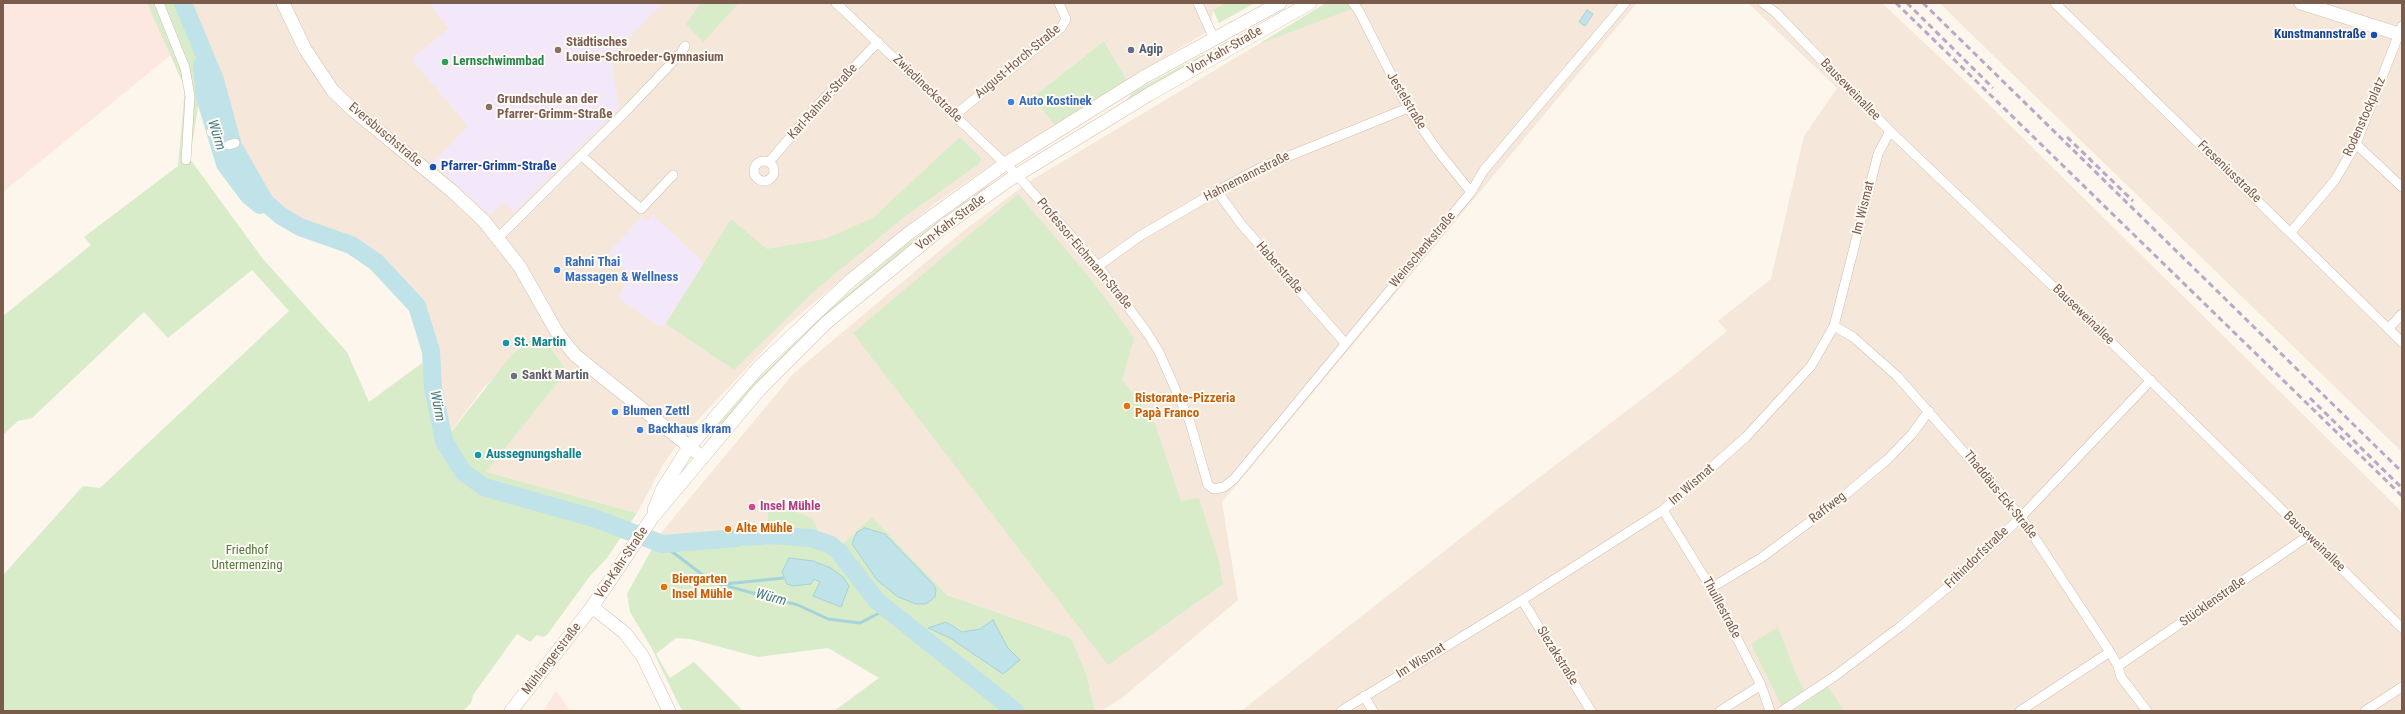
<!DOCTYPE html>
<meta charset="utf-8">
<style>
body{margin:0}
#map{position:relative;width:2405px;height:714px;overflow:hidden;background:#fdf6ec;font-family:"Roboto Condensed",sans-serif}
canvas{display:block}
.frame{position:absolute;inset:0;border:4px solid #7a5c4d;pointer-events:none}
</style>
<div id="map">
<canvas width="2405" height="714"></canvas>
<div class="frame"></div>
</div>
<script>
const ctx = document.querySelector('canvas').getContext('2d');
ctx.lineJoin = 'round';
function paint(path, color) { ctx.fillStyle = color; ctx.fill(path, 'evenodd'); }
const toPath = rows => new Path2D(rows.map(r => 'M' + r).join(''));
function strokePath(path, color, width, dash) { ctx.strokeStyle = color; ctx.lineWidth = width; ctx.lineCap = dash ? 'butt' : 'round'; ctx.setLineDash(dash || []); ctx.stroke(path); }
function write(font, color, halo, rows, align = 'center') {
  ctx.font = font + ' "Roboto Condensed",sans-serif'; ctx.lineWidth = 4; ctx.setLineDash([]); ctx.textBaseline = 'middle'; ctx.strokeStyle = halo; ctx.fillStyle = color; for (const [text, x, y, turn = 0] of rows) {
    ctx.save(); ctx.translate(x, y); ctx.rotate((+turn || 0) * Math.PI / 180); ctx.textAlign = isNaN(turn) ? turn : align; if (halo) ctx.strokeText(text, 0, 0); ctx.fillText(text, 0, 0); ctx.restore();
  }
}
paint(toPath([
 [188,3,1227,3,1213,11,1210,30,1127,80,1104,41,1033,97,1054,125,1001,158,933,205,788,324,683,436,663,465,637,513,485,472,567,371,542,335,484,387,444,441,433,355,423,316,413,296,378,263,349,243,305,227,280,213,265,201,232,145,216,78],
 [1368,3,1637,3,1222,502,1238,600,1122,698,1101,711,1095,711,1086,673,1071,638,947,595,872,517,844,544,821,536,812,518,767,500,768,532,697,539,660,534,794,373,962,232,1030,181,1257,45],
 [1748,3,1882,3,1967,83,2402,512,2402,711,1241,711,1503,505,1675,374,1727,331,1718,321,1771,279,1804,136,1837,88],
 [1940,3,2402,3,2402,452,1968,31]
]), '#f5e8da');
paint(toPath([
 [9,3,147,3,172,54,3,192,3,8],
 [556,691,570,711,543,711]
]), '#fde8e0');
paint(toPath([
 [429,3,663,3,611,56,619,108,514,212,504,202,490,215,433,163,468,126,411,59,449,28],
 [653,215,704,263,662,328,618,298,630,274,608,253,642,216,647,221]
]), '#f3e8fa');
paint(toPath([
 [147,3,188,3,216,78,201,87,190,159,263,259,347,352,369,402,433,355,444,441,510,357,528,341,542,335,567,371,486,472,637,513,607,558,590,576,547,635,543,637,537,635,530,642,517,634,473,695,471,703,463,711,3,711,3,575,83,486,100,488,289,311,252,270,168,338,144,312,32,418,18,421,3,435,3,316,91,245,84,237,178,166,185,88],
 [701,3,739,3,703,42,686,24],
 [1226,3,1255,3,1219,23,1213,10],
 [1326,3,1368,3,1257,45],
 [1230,40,1232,44,1124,103,1133,92],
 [1104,41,1127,80,1054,125,1033,97],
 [960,137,981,158,980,163,903,218,814,291,734,370,666,324,731,219,767,249,825,239,873,218],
 [987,186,988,188,905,249,899,260,717,437,711,433,757,380,831,308,903,247],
 [1018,194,1091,279,1134,338,1122,380,1154,421,1181,501,1199,498,1219,561,1223,584,1108,665,853,333],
 [767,500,812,518,821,536,843,544,872,517,947,595,1071,638,1086,673,1095,711,834,711,879,678,828,648,758,657,690,639,676,638,656,654,670,678,694,662,743,711,682,711,651,647,630,612,627,594,660,534,697,539,768,532],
 [1778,627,1797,677,1804,690,1782,706,1751,644],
 [1828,687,1844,711,1793,711]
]), '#d8ecc9');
const water = toPath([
 [1587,10,1593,14,1585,26,1579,22,1587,10],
 [865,528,885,534,932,583,936,589,935,597,926,604,916,604,898,597,877,580,852,544,857,532,865,528],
 [789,558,813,561,831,568,843,577,849,586,841,607,813,596,820,582,814,579,811,584,793,586,787,584,782,572,789,558],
 [993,620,1008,648,1020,660,1003,674,950,638,928,628,946,622,962,632,980,629,993,620]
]);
paint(water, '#bfe3e8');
strokePath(water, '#a5d3da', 1);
strokePath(toPath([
 [662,544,708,579,719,584,798,605,828,619,860,623,887,609],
 [725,584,783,578]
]), '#a5d3da', 3);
strokePath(toPath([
 [183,3,215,80,233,146,265,202,281,216,300,227,351,245,376,262,417,306,431,351,433,387,444,441,463,472,484,487,597,519,662,544,738,538],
 [202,65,205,97,225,164,248,195,260,205],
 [748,537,769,535,811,538,831,545,839,552,877,601,1015,711]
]), '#bfe3e8', 18);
const street = toPath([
 [159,3,185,68,190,96,186,160],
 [836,3,1017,175,1098,266,1148,334,1159,352,1190,422,1208,485,1214,489,1224,487,1234,479,1471,192,1484,170,1625,3],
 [1198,3,1214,39],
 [1353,3,1359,11,1408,108,1438,151,1471,192],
 [1763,3,1776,13,1890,131,2103,334,2402,628],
 [2055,3,2402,342],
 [955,115,1061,28,1066,19,1059,3],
 [211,132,218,130],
 [2356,144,2402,187],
 [229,145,235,143],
 [582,156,641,209,673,175],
 '754 171a10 10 0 1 1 20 0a10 10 0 1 1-20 0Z',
 [769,162,817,106,878,42],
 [1217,191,1241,224,1345,343],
 [2291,232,2335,180,2356,144,2402,26],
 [498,238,629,108,681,53,685,46],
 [1098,266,1140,236,1217,191,1262,167,1408,108],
 [1834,326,1853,337,1897,376,2021,517,2110,652,2118,666,2121,677,2147,711],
 [2388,329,2402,314],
 [1663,510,1711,588,1761,685,1770,711],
 [1711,588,1761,558,1839,500,1888,459,1912,434,1929,411],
 [1522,600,1591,711],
 [2118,666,2308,536],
 [1364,696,1373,711],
 [1341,711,1522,600,1663,510,1746,437,1811,366,1834,326,1878,154,1890,131],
 [1720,711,1761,685],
 [1782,711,1835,676,1901,626,1948,587,2021,517,2151,380],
 [2020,711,2110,652],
 [2365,711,2402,687]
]);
const secondary = toPath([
 [283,3,305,49,333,91,353,110,452,191,484,221,520,267,558,334,575,355,696,452],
 [2301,3,2402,35],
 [654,510,662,490,689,447,759,367,850,281,909,233,1005,164,1144,77,1280,3],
 [592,607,625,633,643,657,669,711],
 [511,711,592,607,652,518,759,390,826,323,944,226,1009,180,1148,95,1310,3]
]);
strokePath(street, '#d1beb0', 10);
strokePath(secondary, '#d6c0b0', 14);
strokePath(street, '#fff', 9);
strokePath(secondary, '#fff', 13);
strokePath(toPath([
 [1896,3,2402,496],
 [1907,3,1993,88],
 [1923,3,2402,472],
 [2067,137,2133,201],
 [2310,398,2402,488]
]), '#b9a8c9', 3, [6, 4]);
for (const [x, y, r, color] of [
 [2374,35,4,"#1a4fb4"],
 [558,50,4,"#8d6e63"],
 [1131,50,4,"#5c6f8a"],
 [445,62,4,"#2e9e5b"],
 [1011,102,4,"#3f7fe0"],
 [489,107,4,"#8d6e63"],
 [433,167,4,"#1a4fb4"],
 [557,270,4,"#3f7fe0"],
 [506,343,4,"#0f9aa8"],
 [514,376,4,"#6b7280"],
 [1127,406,4,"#e8710a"],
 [615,412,4,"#3f7fe0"],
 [640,430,4,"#3f7fe0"],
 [478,455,4,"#0f9aa8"],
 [752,507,4,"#d1479c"],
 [728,529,4,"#e8710a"],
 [664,587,4,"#e8710a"]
]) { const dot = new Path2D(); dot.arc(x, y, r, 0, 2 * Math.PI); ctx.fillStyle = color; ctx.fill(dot); strokePath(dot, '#fffaf3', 1.5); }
write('bold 13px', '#164399', '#fffaf3', [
 ["Kunstmannstraße",2366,35],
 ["Pfarrer-Grimm-Straße",441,167,"left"]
], 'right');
write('bold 13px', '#785e54', '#fffaf3', [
 ["Städtisches",566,43],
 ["Louise-Schroeder-Gymnasium",566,58],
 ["Grundschule an der",497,100],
 ["Pfarrer-Grimm-Straße",497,115]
], 'left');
write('bold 13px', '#4e5e75', '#fffaf3', [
 ["Agip",1139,50]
], 'left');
write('13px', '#7a5c4d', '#fffaf3', [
 ["Von-Kahr-Straße",1225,51,-30],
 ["August-Horch-Straße",1018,62,-40],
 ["Zwiedineckstraße",927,89,44],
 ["Bauseweinallee",1850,90,46],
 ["Jestelstraße",1406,101,59],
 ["Karl-Rahner-Straße",823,102,-48],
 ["Rodenstockplatz",2365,117,-66],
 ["Eversbuschstraße",385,135,40],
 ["Freseniusstraße",2229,172,44],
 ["Hahnemannstraße",1247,177,-27],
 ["Im Wismat",1864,208,-76],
 ["Von-Kahr-Straße",951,223,-37],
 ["Weinschenkstraße",1423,250,-50],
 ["Professor-Eichmann-Straße",1084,254,50],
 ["Haberstraße",1279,268,49],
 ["Bauseweinallee",2083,315,44],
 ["Im Wismat",1692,485,-41],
 ["Thaddäus-Eck-Straße",2000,495,51],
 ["Raffweg",1828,508,-38],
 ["Bauseweinallee",2314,542,44],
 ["Frihindorfstraße",1977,558,-44],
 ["Von-Kahr-Straße",622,563,-56],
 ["Stücklenstraße",2213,602,-35],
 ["Thuillestraße",1721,608,62],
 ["Slezakstraße",1557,656,58],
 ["Mühlangerstraße",552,659,-52],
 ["Im Wismat",1421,661,-32]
]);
write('bold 13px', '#27864d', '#fffaf3', [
 ["Lernschwimmbad",453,62]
], 'left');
write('bold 13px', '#366cbe', '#fffaf3', [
 ["Auto Kostinek",1019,102],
 ["Rahni Thai",565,263],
 ["Massagen & Wellness",565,278],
 ["Blumen Zettl",623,412],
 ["Backhaus Ikram",648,430]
], 'left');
write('bold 13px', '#0d838f', '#fffaf3', [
 ["St. Martin",514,343],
 ["Aussegnungshalle",486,455]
], 'left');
write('bold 13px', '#5b616d', '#fffaf3', [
 ["Sankt Martin",522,376]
], 'left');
write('bold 13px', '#c56008', '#fffaf3', [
 ["Ristorante-Pizzeria",1135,399],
 ["Papà Franco",1135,414],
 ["Alte Mühle",736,529],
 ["Biergarten",672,580],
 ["Insel Mühle",672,595]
], 'left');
write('bold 13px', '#b23c85', '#fffaf3', [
 ["Insel Mühle",760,507]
], 'left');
write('13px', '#537a41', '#fffaf3', [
 ["Friedhof",247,551],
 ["Untermenzing",247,566]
]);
write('italic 14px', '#437c86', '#fffaf3', [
 ["Würm",216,135,73],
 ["Würm",437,406,79],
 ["Würm",771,598,15]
]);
</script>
